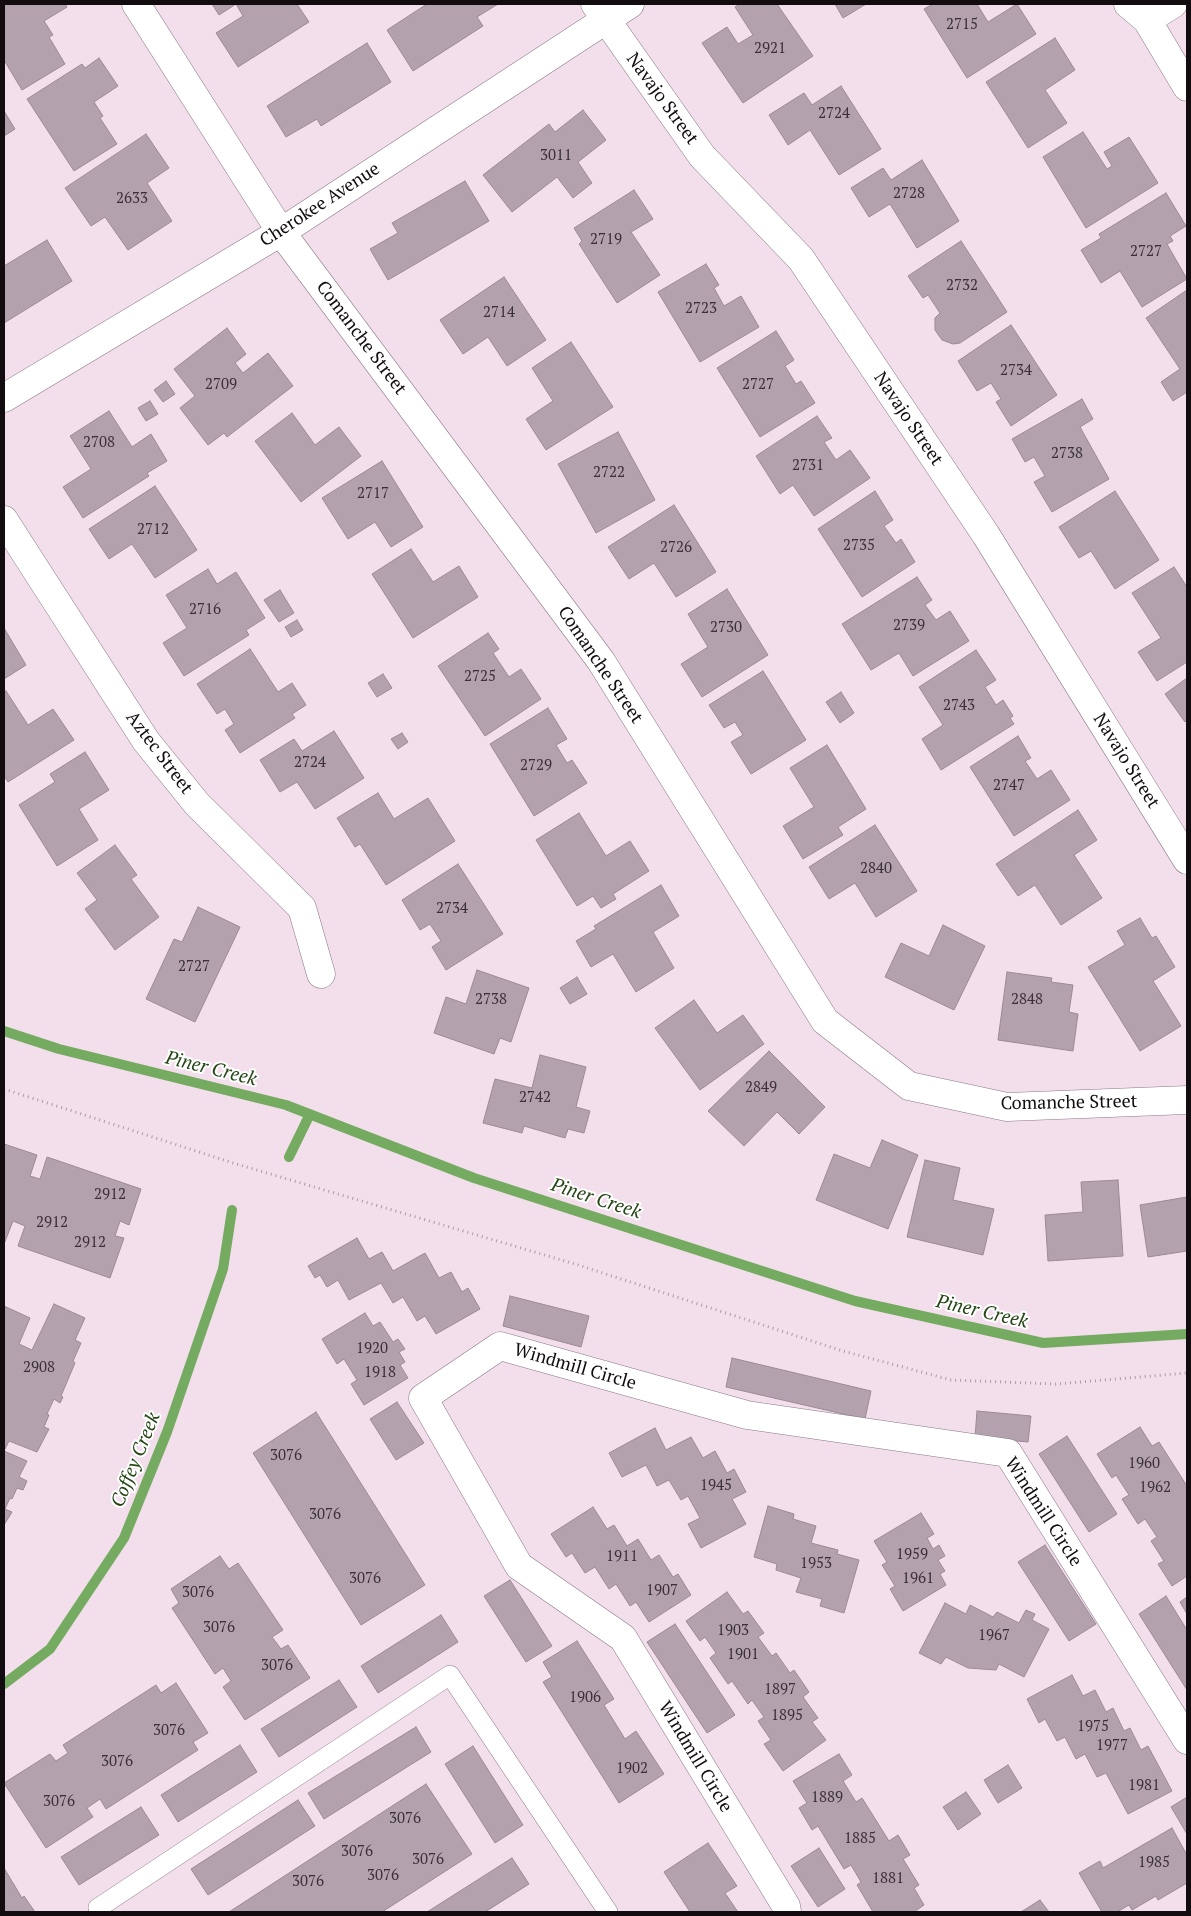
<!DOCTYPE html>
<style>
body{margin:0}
#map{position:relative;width:1191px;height:1916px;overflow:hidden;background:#f3deec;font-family:"PT Serif",serif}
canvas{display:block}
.frame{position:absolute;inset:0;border:5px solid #120b10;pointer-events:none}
</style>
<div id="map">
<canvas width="1191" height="1916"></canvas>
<div class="frame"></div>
</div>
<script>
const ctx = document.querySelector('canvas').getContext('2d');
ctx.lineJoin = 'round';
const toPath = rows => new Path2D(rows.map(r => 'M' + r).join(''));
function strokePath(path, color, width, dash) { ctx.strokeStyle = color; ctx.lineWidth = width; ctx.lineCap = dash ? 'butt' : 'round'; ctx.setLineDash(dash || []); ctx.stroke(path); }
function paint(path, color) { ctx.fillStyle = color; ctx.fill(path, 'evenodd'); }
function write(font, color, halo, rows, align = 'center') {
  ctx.font = font + ' "PT Serif",serif'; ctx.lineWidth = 4; ctx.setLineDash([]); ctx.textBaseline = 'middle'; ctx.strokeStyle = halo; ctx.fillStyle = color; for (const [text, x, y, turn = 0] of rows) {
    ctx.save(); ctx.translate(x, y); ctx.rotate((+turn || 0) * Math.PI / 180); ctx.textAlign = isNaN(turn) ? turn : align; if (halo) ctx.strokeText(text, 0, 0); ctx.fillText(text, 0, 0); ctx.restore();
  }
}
strokePath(toPath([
 [4,1031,59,1049,286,1105,474,1178,855,1301,1043,1343,1187,1334],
 [289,1157,310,1114],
 [4,1684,50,1649,124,1538,167,1432,223,1269,232,1210]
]), '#75aa61', 10);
const building = toPath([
 [4,4,65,4,67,7,44,21,53,35,49,37,65,64,22,90,4,60,4,4],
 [212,4,297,4,309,22,238,67,216,33,243,16,236,4,219,15,212,4],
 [427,4,498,4,477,17,483,26,413,71,387,30,427,4],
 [740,4,777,4,813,56,743,103,702,43,727,27,738,44,753,35,735,7,740,4],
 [835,4,866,4,843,18,835,4],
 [933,4,977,4,988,22,1017,4,1036,34,967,78,924,9,933,4],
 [1055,38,1075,70,1045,90,1067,123,1028,148,986,82,1055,38],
 [367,43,391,82,321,126,317,119,286,137,267,106,367,43],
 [99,58,118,86,94,102,103,116,100,118,117,144,74,171,27,99,82,64,85,68,99,58],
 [841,86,881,149,839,175,810,130,788,145,769,115,804,93,812,105,841,86],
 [583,110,606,140,578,162,592,183,573,198,557,177,512,212,483,175,549,124,555,132,583,110],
 [4,111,15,129,4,136,4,111],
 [1083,132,1107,169,1112,166,1104,152,1129,137,1158,183,1086,228,1043,157,1083,132],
 [146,134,169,168,147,183,172,221,128,250,105,217,91,226,65,188,146,134],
 [922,160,959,221,917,248,890,204,869,217,851,188,883,168,891,180,922,160],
 [465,181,489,221,388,280,370,249,398,233,392,223,465,181],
 [634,190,653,219,631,232,660,275,617,303,579,244,582,241,574,228,634,190],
 [1166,193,1186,226,1170,236,1173,241,1167,244,1187,279,1142,307,1120,271,1101,283,1081,250,1101,238,1099,234,1166,193],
 [47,240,72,281,4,323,4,266,47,240],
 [961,241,1007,312,960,343,953,344,942,340,935,330,935,318,940,313,928,295,923,298,908,276,961,241],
 [706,264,719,285,714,288,724,306,741,296,759,327,700,362,658,292,706,264],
 [504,277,546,340,507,366,488,337,463,354,440,320,504,277],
 [1187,290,1187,392,1173,401,1161,382,1180,369,1146,318,1187,290],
 [1011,325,1057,395,1011,426,996,402,1001,399,991,383,977,391,958,361,1011,325],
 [227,328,246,354,235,363,243,373,268,353,293,386,227,437,224,433,208,445,180,408,195,396,174,369,227,328],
 [776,331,794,360,785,366,796,384,801,381,815,403,760,437,717,368,776,331],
 [571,342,613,407,546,450,526,419,553,401,532,368,571,342],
 [166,381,175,394,163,402,154,390,166,381],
 [1082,399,1093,419,1080,427,1109,479,1052,512,1034,482,1045,476,1034,457,1025,462,1012,439,1082,399],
 [150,401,158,414,146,421,138,408,150,401],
 [109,411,132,447,151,434,167,461,147,473,149,476,83,518,63,487,91,469,70,436,109,411],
 [292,413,315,445,339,427,361,456,301,502,255,441,292,413],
 [817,416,832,438,824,442,836,460,850,450,870,478,814,516,793,485,780,494,756,456,817,416],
 [618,432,655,500,596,533,558,464,618,432],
 [382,461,423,527,391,547,375,522,348,539,322,498,382,461],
 [155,486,197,550,155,578,132,544,109,559,89,529,155,486],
 [875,491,893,520,884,526,896,543,901,539,915,562,862,597,818,529,875,491],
 [1115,491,1159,560,1115,589,1091,551,1079,558,1059,527,1115,491],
 [674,505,716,572,676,597,654,563,629,579,608,547,674,505],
 [411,549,433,582,459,566,478,597,413,638,372,574,411,549],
 [1174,567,1187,587,1187,662,1157,681,1138,652,1161,638,1132,593,1174,567],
 [208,569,217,584,236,572,265,618,246,630,249,635,184,676,163,643,187,628,166,595,208,569],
 [917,577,932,600,925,605,936,620,950,611,969,641,913,676,899,653,871,670,842,624,917,577],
 [727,589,768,655,702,697,681,664,708,647,688,614,727,589],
 [280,590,294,613,279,622,264,600,280,590],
 [297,620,303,630,291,637,285,627,297,620],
 [4,628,26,665,4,679,4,628],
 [488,633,499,649,493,653,509,677,521,669,541,699,485,736,438,666,488,633],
 [250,649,278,692,292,683,306,705,292,714,295,718,240,753,225,730,234,724,225,709,217,714,197,684,250,649],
 [976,650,996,680,985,687,996,705,1003,700,1013,716,1010,718,1014,724,941,770,922,739,943,725,919,687,976,650],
 [763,671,806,740,751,774,731,742,743,735,735,722,724,728,709,705,763,671],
 [383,674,392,688,377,697,368,683,383,674],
 [1187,678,1187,720,1185,722,1165,694,1187,678],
 [6,691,28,725,53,709,74,740,8,782,4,776,4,692,6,691],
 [841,692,854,713,840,723,826,702,841,692],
 [548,708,567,739,556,745,567,763,572,760,587,783,534,816,490,744,548,708],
 [334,731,364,778,315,809,297,782,280,792,260,760,294,739,302,751,334,731],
 [402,733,408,742,398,749,391,739,402,733],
 [1018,736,1031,758,1025,761,1037,779,1051,770,1070,800,1014,836,970,767,1018,736],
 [827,745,866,809,838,827,843,835,803,859,783,826,814,807,790,768,827,745],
 [85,752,109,790,79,809,98,840,57,866,19,805,55,782,50,774,85,752],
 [378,793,394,819,428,798,455,841,386,885,360,844,355,847,337,818,378,793],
 [1078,810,1097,840,1074,855,1102,898,1061,925,1035,885,1018,896,996,864,1078,810],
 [579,813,606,856,630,841,649,871,613,894,616,899,601,908,593,896,577,906,536,840,579,813],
 [875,825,917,891,876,917,855,883,829,899,809,867,875,825],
 [115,845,137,875,131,879,159,917,115,950,85,909,97,900,77,873,115,845],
 [458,864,503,934,446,970,432,947,441,941,430,924,420,930,402,900,458,864],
 [661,885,679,916,653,932,674,968,636,992,613,954,591,967,576,941,596,929,594,926,661,885],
 [198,907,240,927,195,1022,146,999,174,939,182,942,198,907],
 [1140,918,1152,938,1156,936,1175,967,1153,981,1181,1026,1140,1051,1088,967,1125,945,1117,931,1140,918],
 [943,925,985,946,954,1010,885,977,901,943,929,956,943,925],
 [477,970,529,988,511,1042,500,1038,494,1054,434,1033,446,997,466,1004,477,970],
 [1007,972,1052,978,1051,982,1073,985,1069,1012,1078,1014,1073,1051,998,1040,1007,972],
 [577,977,587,994,570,1004,560,988,577,977],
 [694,1000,717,1033,743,1015,764,1044,700,1090,655,1028,694,1000],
 [769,1051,825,1107,799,1134,777,1112,744,1146,708,1111,769,1051],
 [540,1055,586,1067,576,1107,590,1111,584,1133,568,1129,565,1138,524,1126,522,1133,483,1123,495,1079,532,1088,540,1055],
 [882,1140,918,1155,888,1229,816,1200,834,1154,870,1168,882,1140],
 [4,1144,37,1155,30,1176,40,1179,47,1157,141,1189,129,1225,120,1221,115,1236,124,1238,110,1278,18,1246,25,1226,13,1221,4,1244,4,1144],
 [925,1160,960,1168,953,1200,994,1209,983,1255,907,1237,925,1160],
 [1118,1180,1123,1256,1048,1261,1045,1215,1083,1212,1081,1182,1118,1180],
 [1187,1197,1187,1251,1148,1257,1140,1205,1187,1197],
 [357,1238,369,1259,382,1252,393,1271,425,1253,439,1278,451,1272,462,1292,468,1288,480,1309,436,1334,425,1316,417,1321,403,1297,393,1303,381,1283,349,1300,338,1280,327,1287,320,1275,315,1278,308,1266,357,1238],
 [510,1296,589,1316,581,1347,503,1326,510,1296],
 [54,1304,85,1318,75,1340,81,1343,73,1361,75,1363,61,1396,63,1397,60,1403,54,1399,47,1414,49,1415,44,1427,49,1429,37,1452,9,1441,4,1451,27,1461,19,1477,27,1481,23,1490,17,1488,12,1499,10,1498,5,1509,12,1512,4,1525,4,1306,30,1318,19,1344,32,1350,54,1304],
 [365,1313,373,1326,380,1322,393,1342,398,1339,405,1349,399,1352,405,1362,400,1365,408,1378,364,1405,351,1384,357,1380,344,1359,337,1364,322,1339,365,1313],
 [732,1358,871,1391,865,1419,726,1387,732,1358],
 [397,1402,424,1443,396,1460,370,1419,397,1402],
 [977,1411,1031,1416,1028,1442,975,1437,977,1411],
 [316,1412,425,1585,361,1625,253,1453,316,1412],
 [1140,1427,1152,1446,1159,1442,1187,1486,1187,1576,1172,1586,1158,1564,1164,1561,1151,1541,1157,1537,1145,1519,1138,1524,1122,1499,1129,1495,1116,1475,1112,1478,1097,1454,1140,1427],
 [655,1428,666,1450,691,1437,703,1458,715,1451,727,1473,734,1469,746,1492,732,1499,746,1524,701,1548,688,1524,700,1518,688,1496,681,1500,669,1480,657,1486,646,1465,622,1477,609,1453,655,1428],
 [1067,1436,1117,1514,1089,1532,1039,1454,1067,1436],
 [768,1506,794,1514,793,1519,816,1526,811,1543,838,1550,837,1554,859,1560,844,1613,820,1606,822,1599,796,1592,801,1578,776,1570,777,1564,754,1557,768,1506],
 [593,1507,607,1529,614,1525,627,1546,638,1539,651,1560,659,1555,673,1577,678,1574,691,1595,649,1622,636,1602,630,1606,616,1584,609,1589,595,1567,585,1573,572,1553,566,1557,551,1534,593,1507],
 [921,1513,934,1534,927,1538,933,1549,939,1545,945,1556,938,1560,945,1571,940,1574,946,1585,903,1611,890,1589,895,1586,882,1565,887,1562,874,1541,921,1513],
 [1045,1545,1096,1624,1069,1641,1018,1562,1045,1545],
 [220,1556,229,1569,238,1563,283,1630,272,1637,281,1649,288,1645,310,1678,245,1720,223,1687,231,1681,223,1668,215,1674,172,1608,179,1603,171,1589,220,1556],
 [510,1580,552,1646,526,1662,484,1596,510,1580],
 [727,1592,743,1614,748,1611,764,1633,758,1637,772,1656,776,1653,790,1673,794,1670,809,1692,803,1697,818,1718,812,1722,826,1740,783,1771,764,1744,771,1740,758,1721,764,1717,752,1700,748,1704,732,1681,728,1684,710,1658,716,1653,705,1637,700,1641,686,1621,727,1592],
 [1166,1596,1187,1630,1187,1690,1139,1614,1166,1596],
 [1187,1597,1187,1614,1180,1602,1187,1597],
 [945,1603,966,1614,970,1605,993,1617,997,1612,1019,1623,1026,1610,1035,1614,1032,1620,1049,1629,1024,1677,999,1664,996,1670,968,1668,946,1657,941,1664,919,1653,945,1603],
 [441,1615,458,1642,378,1693,361,1666,441,1615],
 [675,1624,735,1715,707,1733,647,1642,675,1624],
 [577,1641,614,1699,604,1705,625,1739,636,1731,664,1774,619,1803,543,1682,552,1677,543,1662,577,1641],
 [1072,1675,1083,1696,1095,1690,1106,1712,1113,1708,1124,1731,1130,1728,1141,1750,1148,1746,1172,1791,1128,1814,1106,1773,1097,1777,1085,1754,1076,1759,1065,1737,1057,1741,1045,1719,1039,1723,1027,1699,1072,1675],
 [339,1680,357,1707,279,1757,261,1729,339,1680],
 [176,1683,208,1733,193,1742,198,1750,106,1809,100,1799,87,1808,93,1817,46,1848,4,1783,50,1754,56,1761,68,1753,63,1745,156,1685,161,1693,176,1683],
 [416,1727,431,1752,324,1819,308,1793,416,1727],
 [240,1745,257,1772,178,1822,161,1795,240,1745],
 [473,1746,523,1825,495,1843,445,1764,473,1746],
 [839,1754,852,1775,843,1781,856,1802,862,1798,889,1841,898,1835,910,1855,903,1859,919,1885,914,1888,924,1905,914,1912,873,1912,857,1885,861,1882,851,1865,844,1869,818,1826,812,1830,799,1808,807,1803,793,1781,839,1754],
 [1008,1765,1022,1788,998,1803,984,1780,1008,1765],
 [426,1784,472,1854,382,1912,229,1912,426,1784],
 [966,1792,981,1814,958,1830,943,1807,966,1792],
 [1187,1797,1187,1834,1171,1807,1187,1797],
 [298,1800,315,1826,208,1895,191,1869,298,1800],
 [141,1807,159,1835,79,1885,61,1857,141,1807],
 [1172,1828,1187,1855,1187,1883,1158,1900,1156,1896,1132,1910,1129,1905,1117,1912,1102,1912,1079,1873,1100,1861,1103,1868,1172,1828],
 [708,1843,737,1886,725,1893,738,1912,690,1912,664,1872,708,1843],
 [819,1848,845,1889,818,1907,791,1866,819,1848],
 [512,1858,529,1884,485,1912,427,1912,512,1858],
 [4,1868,22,1898,24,1896,35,1912,4,1912,4,1868],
 [1040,1900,1049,1912,1021,1912,1040,1900]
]);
paint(building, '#b4a1ae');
strokePath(building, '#9b8995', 1);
const lane = toPath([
 [99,1912,98,1908,450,1675,608,1912]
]);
const street = toPath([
 [136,4,281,232,601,661,825,1021,909,1086,1007,1107,1187,1100],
 [595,4,702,156,801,259,986,535,1187,860],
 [1128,4,1147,20,1187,87],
 [1147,20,1173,4],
 [4,398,281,232,630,4],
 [4,520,146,741,197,804,302,908,321,974],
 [787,1912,786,1906,623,1638,519,1566,423,1398,500,1346,747,1415,1008,1453,1187,1740]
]);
strokePath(lane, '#8a7884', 20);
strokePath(street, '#8a7884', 29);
strokePath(toPath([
 [4,1089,233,1163,575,1264,843,1351,951,1380,1056,1384,1187,1373]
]), '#ab9ba6', 3, [1, 4]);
strokePath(lane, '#fff', 19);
strokePath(street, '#fff', 28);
write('15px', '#3a3038', null, [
 ["2715",962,25],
 ["2921",770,49],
 ["2724",834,114],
 ["3011",556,156],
 ["2728",909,194],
 ["2633",132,199],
 ["2719",606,240],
 ["2727",1146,252],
 ["2732",962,286],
 ["2723",701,309],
 ["2714",499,313],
 ["2734",1016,371],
 ["2709",221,385],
 ["2727",758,385],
 ["2708",99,443],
 ["2738",1067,454],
 ["2731",808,466],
 ["2722",609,473],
 ["2717",373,494],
 ["2712",153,530],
 ["2735",859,546],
 ["2726",676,548],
 ["2716",205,610],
 ["2739",909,626],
 ["2730",726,628],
 ["2725",480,677],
 ["2743",959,706],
 ["2724",310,763],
 ["2729",536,766],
 ["2747",1009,786],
 ["2840",876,869],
 ["2734",452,909],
 ["2727",194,967],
 ["2738",491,1000],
 ["2848",1027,1000],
 ["2849",761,1088],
 ["2742",535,1098],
 ["2912",110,1195],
 ["2912",52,1223],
 ["2912",90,1243],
 ["1920",372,1349],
 ["2908",39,1368],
 ["1918",380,1373],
 ["3076",286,1456],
 ["1960",1144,1464],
 ["1945",716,1486],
 ["1962",1155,1488],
 ["3076",325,1515],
 ["1959",912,1555],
 ["1911",622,1557],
 ["1953",816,1564],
 ["3076",365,1579],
 ["1961",918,1579],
 ["1907",662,1591],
 ["3076",198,1593],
 ["3076",219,1628],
 ["1903",733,1631],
 ["1967",994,1636],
 ["1901",743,1655],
 ["3076",277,1666],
 ["1897",780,1690],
 ["1906",585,1698],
 ["1895",787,1716],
 ["1975",1093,1727],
 ["3076",169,1731],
 ["1977",1112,1746],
 ["3076",117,1762],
 ["1902",632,1769],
 ["1981",1144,1786],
 ["1889",827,1798],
 ["3076",59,1802],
 ["3076",405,1819],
 ["1885",860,1839],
 ["3076",357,1852],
 ["3076",428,1860],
 ["1985",1154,1863],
 ["3076",383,1876],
 ["1881",888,1879],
 ["3076",308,1882]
]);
write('18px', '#120b10', '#fff', [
 ["Navajo Street",662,99,54],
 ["Cherokee Avenue",320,205,-33],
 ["Comanche Street",361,338,53],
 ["Navajo Street",908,419,56],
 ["Comanche Street",600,665,56],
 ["Aztec Street",159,753,53],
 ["Navajo Street",1126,761,58],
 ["Comanche Street",1069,1103,-1],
 ["Windmill Circle",575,1367,16],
 ["Windmill Circle",1043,1512,57],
 ["Windmill Circle",695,1757,59]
]);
write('italic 19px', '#244614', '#fff', [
 ["Piner Creek",211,1069,14],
 ["Piner Creek",596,1199,18],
 ["Piner Creek",982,1312,13],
 ["Coffey Creek",136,1460,-68]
]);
</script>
